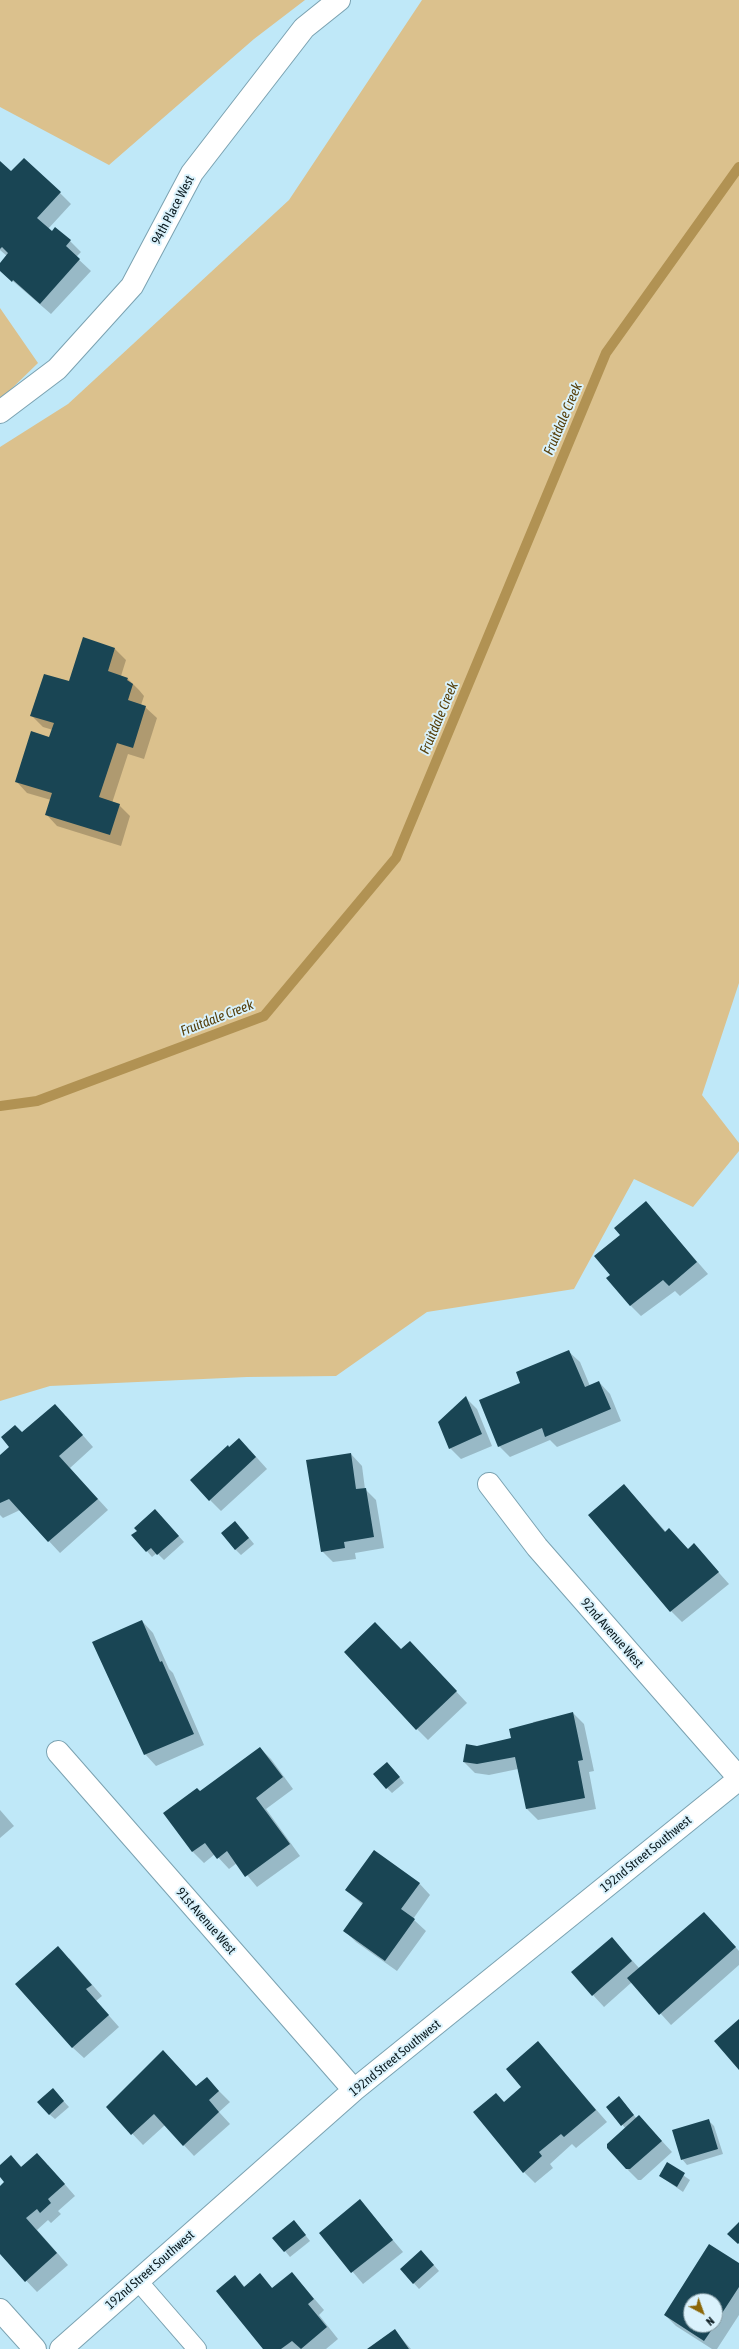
<!DOCTYPE html>
<style>
body{margin:0}
#map{position:relative;width:739px;height:2349px;overflow:hidden;background:#bfe8f8;font-family:"Asap Condensed",sans-serif}
canvas{display:block}
.north{position:absolute;left:683px;top:2293px;width:40px;height:40px;box-sizing:border-box;background:#daf2fc;border:1px solid #879ca4;border-radius:50%;rotate:139deg;font-size:11px;font-weight:700;line-height:16px;text-align:center;color:#0a1a1f}
.north::after{content:'';display:block;margin:auto;width:14px;height:18px;background:#8c6708;clip-path:polygon(50% 0,100% 100%,50% 72%,0 100%)}
</style>
<div id="map">
<canvas width="739" height="2349"></canvas>
<div class="north">N</div>
</div>
<script>
const ctx = document.querySelector('canvas').getContext('2d');
ctx.lineJoin = 'round';
function paint(path, color) { ctx.fillStyle = color; ctx.fill(path, 'evenodd'); }
const toPath = rows => new Path2D(rows.map(r => 'M' + r).join(''));
function strokePath(path, color, width, dash) { ctx.strokeStyle = color; ctx.lineWidth = width; ctx.lineCap = dash ? 'butt' : 'round'; ctx.setLineDash(dash || []); ctx.stroke(path); }
function write(font, color, halo, rows, align = 'center') {
  ctx.font = font + ' "Asap Condensed",sans-serif'; ctx.lineWidth = 4; ctx.setLineDash([]); ctx.textBaseline = 'middle'; ctx.strokeStyle = halo; ctx.fillStyle = color; for (const [text, x, y, turn = 0] of rows) {
    ctx.save(); ctx.translate(x, y); ctx.rotate((+turn || 0) * Math.PI / 180); ctx.textAlign = isNaN(turn) ? turn : align; if (halo) ctx.strokeText(text, 0, 0); ctx.fillText(text, 0, 0); ctx.restore();
  }
}
paint(toPath([
 [0,0,305,0,254,39,109,165,0,107],
 [422,0,739,0,739,983,702,1095,739,1143,739,1151,693,1207,634,1179,574,1289,427,1312,336,1376,247,1377,50,1386,0,1401,0,447,68,404,289,200],
 [0,308,38,363,0,400]
]), '#dbc18d');
paint(toPath([
 [0,163,11,173,60,193,71,204,48,229,70,241,81,252,76,257,91,271,51,314,0,270,0,264,7,256,0,250],
 [115,649,126,660,121,676,128,679,139,690,144,696,141,705,145,707,157,718,144,759,128,754,112,803,119,805,130,816,121,846,57,826,46,814,51,800,27,793,16,781,50,738,53,730,43,727,31,715,69,683],
 [646,1203,708,1274,680,1296,675,1291,641,1316,630,1305,611,1275,621,1235],
 [568,1351,580,1362,590,1386,599,1382,610,1394,621,1421,557,1447,550,1440,510,1457,499,1446,521,1383],
 [466,1398,477,1409,492,1446,461,1459,450,1448],
 [66,1416,93,1447,70,1468,108,1510,60,1553,20,1510,3,1518,0,1515,0,1456,11,1447],
 [250,1450,267,1469,221,1511,210,1500],
 [351,1454,362,1466,365,1489,376,1500,384,1548,355,1553,356,1559,333,1562,322,1551],
 [624,1485,666,1532,669,1529,688,1549,694,1545,729,1584,682,1622,671,1611],
 [161,1516,184,1542,164,1560,157,1553,152,1557,133,1535],
 [241,1528,254,1544,241,1555,235,1549],
 [142,1621,153,1633,169,1669,173,1673,204,1745,156,1766,145,1754],
 [402,1651,421,1654,467,1703,428,1740,417,1729],
 [573,1713,584,1724,594,1771,589,1772,596,1809,538,1820,527,1809,518,1769,489,1775,475,1773,464,1762,477,1747,512,1739,534,1725,533,1722],
 [260,1748,271,1759,293,1789,266,1809,300,1856,257,1887,237,1863,229,1869,215,1854,204,1863,193,1852,200,1792],
 [393,1769,404,1783,392,1793,387,1788],
 [0,1810,14,1826,0,1838],
 [419,1883,430,1895,413,1919,426,1931,397,1971,356,1942,345,1931,363,1905,346,1890],
 [716,1925,739,1951,739,1965,671,2025,632,1982,604,2007,593,1995,612,1938,639,1968],
 [69,1958,102,1996,96,2001,119,2027,84,2058,72,2047],
 [538,2043,607,2122,576,2148,572,2144,550,2164,553,2168,535,2183,524,2172,505,2103,522,2087],
 [197,2087,218,2090,230,2102,219,2112,230,2124,194,2156,165,2125,143,2145,107,2107],
 [58,2095,69,2107,55,2119,49,2114],
 [624,2103,637,2119,650,2128,672,2152,641,2180,638,2180,626,2168,626,2129,607,2107],
 [708,2120,714,2126,723,2154,687,2165,682,2159],
 [11,2157,22,2167,48,2165,75,2196,58,2211,61,2214,51,2223,48,2220,37,2230,68,2265,37,2292,0,2253,0,2187,5,2182,0,2176,0,2167],
 [667,2164,690,2180,683,2192,660,2176],
 [360,2201,403,2252,363,2284,320,2233],
 [299,2227,310,2241,290,2257,274,2238],
 [427,2257,439,2271,419,2289,401,2269],
 [739,2264,739,2315,717,2349,712,2349,676,2326,665,2315],
 [691,2301,715,2301,715,2325,691,2325],
 [292,2273,324,2310,319,2315,338,2339,326,2349,265,2349,235,2277,245,2287,260,2275,273,2289],
 [395,2331,411,2349,368,2349]
]), '#0003');
strokePath(toPath([
 [0,1106,37,1101,264,1016,396,858,606,353,739,167]
]), '#b19253', 10);
paint(toPath([
 [24,158,61,192,37,218,52,231,55,227,71,240,66,246,80,259,40,304,13,280,12,282,0,271,0,263,8,253,2,247,0,249,0,161,11,171],
 [83,637,115,648,108,671,128,678,127,680,133,684,128,700,146,706,133,748,117,743,99,797,120,804,110,835,45,815,52,793,15,782,31,731,49,737,54,723,30,716,44,674,69,681],
 [646,1201,697,1262,669,1286,663,1280,630,1306,606,1278,610,1275,594,1256,620,1235,614,1228],
 [569,1350,585,1387,599,1381,611,1409,545,1437,542,1428,498,1447,479,1400,520,1383,516,1372],
 [466,1396,482,1434,449,1449,438,1422],
 [55,1404,83,1435,59,1456,98,1499,48,1542,9,1499,0,1503,0,1455,9,1447,1,1437,15,1425,22,1432],
 [239,1438,256,1457,209,1501,190,1480,228,1445,229,1447],
 [351,1453,356,1489,366,1488,374,1537,344,1542,345,1548,321,1552,306,1460],
 [624,1484,665,1532,669,1528,688,1549,694,1543,719,1572,670,1612,588,1515],
 [155,1509,179,1536,157,1555,151,1548,146,1552,131,1535,137,1531,134,1528],
 [235,1521,249,1538,235,1550,221,1533],
 [142,1620,160,1662,162,1661,194,1734,144,1755,92,1642],
 [375,1622,401,1649,410,1641,457,1691,416,1730,344,1652],
 [573,1712,583,1760,578,1761,585,1798,526,1809,515,1757,477,1764,463,1762,466,1744,477,1746,511,1738,509,1729],
 [260,1747,283,1777,256,1798,290,1844,245,1877,227,1851,217,1859,205,1843,192,1852,163,1813,197,1788,200,1791],
 [387,1762,400,1777,386,1789,373,1774],
 [374,1850,420,1883,401,1909,415,1919,385,1961,343,1931,363,1903,345,1890],
 [704,1912,736,1947,659,2015,627,1978],
 [612,1937,632,1961,592,1996,571,1972],
 [58,1946,92,1985,86,1989,109,2015,72,2048,15,1984],
 [739,2019,739,2070,714,2041],
 [538,2041,596,2110,564,2137,561,2134,539,2152,542,2156,523,2173,473,2112,496,2093,504,2102,521,2087,506,2069],
 [163,2050,196,2086,207,2077,219,2091,209,2100,219,2112,183,2146,154,2114,131,2135,106,2107],
 [53,2088,64,2101,49,2115,37,2102],
 [619,2096,634,2115,621,2126,606,2107],
 [639,2115,662,2141,630,2169,626,2169,607,2148,607,2144],
 [709,2119,718,2149,681,2160,672,2130],
 [37,2153,65,2184,48,2199,51,2203,40,2213,37,2209,26,2218,57,2253,25,2282,0,2254,0,2186,4,2182,0,2177,0,2165,11,2155,21,2167],
 [667,2162,685,2173,677,2187,659,2176],
 [360,2199,393,2240,351,2273,319,2233],
 [294,2220,306,2235,284,2252,272,2238],
 [739,2222,739,2243,738,2244,727,2234],
 [709,2244,739,2263,739,2287,715,2324,715,2301,691,2301,691,2325,715,2325,704,2341,664,2315],
 [421,2250,434,2265,413,2284,400,2269],
 [292,2272,314,2299,308,2304,327,2327,301,2349,292,2341,281,2349,263,2349,216,2291,235,2275,244,2287,260,2273,272,2288],
 [395,2329,409,2349,367,2349]
]), '#194554');
const lane = toPath([
 [138,2281,197,2349]
]);
const street = toPath([
 [0,412,57,369,132,286,192,173,304,28,339,0],
 [489,1484,537,1547,739,1778],
 [58,1752,354,2090],
 [0,2310,35,2349],
 [61,2349,354,2090,739,1779]
]);
strokePath(lane, '#7ba2b1', 20);
strokePath(street, '#7ba2b1', 24);
strokePath(lane, '#fff', 18);
strokePath(street, '#fff', 22);
write('13px', '#0a1a1f', '#daf2fc', [
 ["94th Place West",173,210,-62],
 ["92nd Avenue West",612,1633,49],
 ["192nd Street Southwest",646,1854,-39],
 ["91st Avenue West",206,1921,49],
 ["192nd Street Southwest",395,2058,-39],
 ["192nd Street Southwest",150,2270,-41]
]);
write('italic 14px', '#57410d', '#daf2fc', [
 ["Fruitdale Creek",563,419,-67],
 ["Fruitdale Creek",439,718,-67],
 ["Fruitdale Creek",217,1018,-21]
]);
</script>
